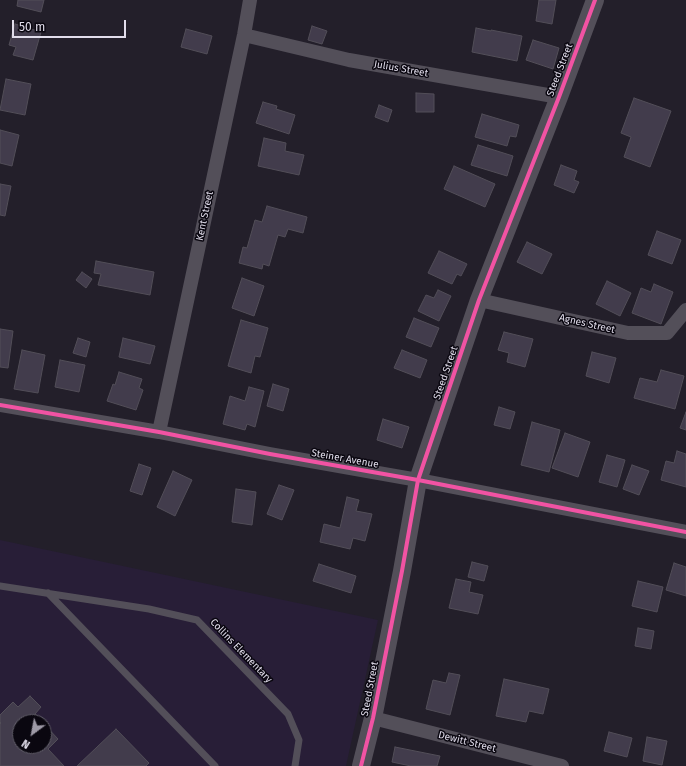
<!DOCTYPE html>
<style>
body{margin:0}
#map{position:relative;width:686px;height:766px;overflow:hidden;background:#231f2a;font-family:"Fira Sans",sans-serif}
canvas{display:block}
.north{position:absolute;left:12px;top:714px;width:40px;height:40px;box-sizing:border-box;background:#0a0710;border:1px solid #605d68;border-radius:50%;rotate:212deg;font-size:11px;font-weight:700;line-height:16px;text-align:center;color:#e1ddeb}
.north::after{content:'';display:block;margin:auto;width:14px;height:18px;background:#9e9aa7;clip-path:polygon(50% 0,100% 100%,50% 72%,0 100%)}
.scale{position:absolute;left:12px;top:20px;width:114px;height:18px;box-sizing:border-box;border:2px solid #e1ddeb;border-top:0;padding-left:5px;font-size:12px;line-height:14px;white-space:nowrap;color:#e1ddeb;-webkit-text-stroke:3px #0a0710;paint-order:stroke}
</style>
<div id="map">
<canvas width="686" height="766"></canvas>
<div class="north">N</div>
<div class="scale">50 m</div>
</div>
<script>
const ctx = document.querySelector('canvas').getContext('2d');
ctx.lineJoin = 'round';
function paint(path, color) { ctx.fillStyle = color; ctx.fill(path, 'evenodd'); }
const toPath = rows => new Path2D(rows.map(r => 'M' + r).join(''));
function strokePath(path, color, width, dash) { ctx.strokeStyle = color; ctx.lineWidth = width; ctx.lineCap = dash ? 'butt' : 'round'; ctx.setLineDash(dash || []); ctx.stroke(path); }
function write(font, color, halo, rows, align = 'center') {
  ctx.font = font + ' "Fira Sans",sans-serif'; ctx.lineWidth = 3; ctx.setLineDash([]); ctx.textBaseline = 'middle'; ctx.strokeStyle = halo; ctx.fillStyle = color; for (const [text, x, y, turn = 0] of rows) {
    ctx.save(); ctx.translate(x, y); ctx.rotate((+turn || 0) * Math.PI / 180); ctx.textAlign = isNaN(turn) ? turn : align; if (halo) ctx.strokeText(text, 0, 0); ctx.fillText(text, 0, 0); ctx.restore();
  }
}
paint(toPath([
 [0,540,378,620,346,766,0,766],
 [20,722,44,722,44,746,20,746]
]), '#281e37');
const building = toPath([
 [18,0,44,0,41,12,17,6,18,0],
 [539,0,556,0,552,24,536,21,539,0],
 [15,24,41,32,33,60,13,55,16,47,9,45,15,24],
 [312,26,327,31,322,44,308,40,312,26],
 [476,28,491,31,491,30,522,36,517,61,472,52,476,28],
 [186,29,212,36,207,54,181,47,186,29],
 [533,40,559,48,553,69,526,60,533,40],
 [6,79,31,84,25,115,0,110,6,79],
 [416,93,434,94,434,112,416,112,416,93],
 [634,98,671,111,650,167,624,157,631,137,621,133,634,98],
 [263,102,277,106,276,109,295,115,289,134,256,123,263,102],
 [379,105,392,110,388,122,375,117,379,105],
 [482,114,519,125,516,137,510,136,507,146,475,137,482,114],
 [0,130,19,135,12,166,0,163,0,130],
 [264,138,286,143,285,151,304,155,299,175,258,166,264,138],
 [478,145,513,156,507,176,471,165,478,145],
 [561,165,577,171,574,180,579,182,574,193,554,185,561,165],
 [454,166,495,184,485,207,444,189,454,166],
 [0,184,11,186,5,216,0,215,0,184],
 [267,206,307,217,303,233,288,229,285,237,278,235,269,266,263,264,262,269,239,263,243,247,247,248,255,220,262,222,267,206],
 [657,231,681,240,672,264,648,255,657,231],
 [527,242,552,254,542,274,517,262,527,242],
 [439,251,467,264,461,276,457,274,452,284,428,273,439,251],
 [96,261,154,272,150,295,98,285,101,274,94,273,96,261],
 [82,272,92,279,86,288,76,280,82,272],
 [242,278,264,286,254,316,232,308,242,278],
 [607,281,631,293,620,316,596,304,607,281],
 [654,284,673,292,661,324,632,313,641,288,651,292,654,284],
 [438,290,451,296,439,321,418,311,426,295,434,298,438,290],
 [414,318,439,328,431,347,406,337,414,318],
 [241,320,268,328,260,357,255,356,251,373,228,366,241,320],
 [0,329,13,331,8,368,0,367,0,329],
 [504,332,533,339,525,367,507,362,509,353,498,350,504,332],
 [78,338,90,342,86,357,73,353,78,338],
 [123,338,155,346,150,364,119,357,123,338],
 [22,350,45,355,38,393,14,389,22,350],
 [402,350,427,360,420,378,394,368,402,350],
 [592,352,616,358,609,383,586,376,592,352],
 [60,360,85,365,79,392,55,387,60,360],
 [661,370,684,376,675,409,634,398,640,378,657,382,661,370],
 [119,372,142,379,139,388,143,390,136,410,107,401,113,384,115,385,119,372],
 [273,384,289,389,283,411,267,406,273,384],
 [249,387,264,391,255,427,247,424,245,430,223,424,230,396,245,401,249,387],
 [499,407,515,412,510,429,494,425,499,407],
 [686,412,686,430,680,428,686,412],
 [383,419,409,427,402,448,377,440,383,419],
 [532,422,560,430,549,472,521,465,532,422],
 [565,433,590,442,578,477,552,468,565,433],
 [677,451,686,454,686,487,661,480,666,461,674,463,677,451],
 [607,455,625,460,617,487,599,482,607,455],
 [139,464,151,468,142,495,130,491,139,464],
 [632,465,649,471,639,495,623,489,632,465],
 [173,471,192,480,175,516,157,507,173,471],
 [279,485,294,490,282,520,267,514,279,485],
 [236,489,256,492,252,525,232,522,236,489],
 [347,497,359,500,356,511,372,514,365,541,353,538,350,549,320,542,324,524,340,528,347,497],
 [472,562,488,566,484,581,468,577,472,562],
 [674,563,686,567,686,596,666,590,674,563],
 [319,564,356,576,351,593,313,581,319,564],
 [456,579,471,582,469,592,483,595,478,614,449,608,456,579],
 [638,581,663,587,657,612,632,606,638,581],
 [638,628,654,631,651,649,635,646,638,628],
 [449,673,460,675,450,715,426,709,433,680,446,683,449,673],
 [504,679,549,689,543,714,529,711,526,722,496,716,504,679],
 [30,696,41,707,35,714,42,722,20,722,20,746,44,746,44,724,58,739,48,749,64,766,0,766,0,724,1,723,0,722,0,715,13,702,18,707,30,696],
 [116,729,149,763,146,766,77,766,116,729],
 [609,732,632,738,627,757,604,751,609,732],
 [647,737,667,741,662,765,643,761,647,737],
 [395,747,440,756,437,766,411,766,392,762,395,747]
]);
paint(building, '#423c4c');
strokePath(building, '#524e58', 1);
strokePath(toPath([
 [0,586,149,609,197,620,288,714,299,740,295,766],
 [48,593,215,766]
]), '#534f59', 7);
strokePath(toPath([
 [244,35,349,60,559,97],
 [479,300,628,333,667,333,686,310],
 [0,405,159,432,270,454,418,480,686,532],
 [159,432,244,35,250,0],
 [373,718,562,766]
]), '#534f59', 14);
strokePath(toPath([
 [361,766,373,718,402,571,418,480,479,300,559,97,595,0]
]), '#534f59', 18);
strokePath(toPath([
 [0,405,159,432,270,454,418,480,686,532],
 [361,766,373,718,402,571,418,480,479,300,559,97,595,0]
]), '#f153a3', 4);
write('10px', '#e1ddeb', '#0a0710', [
 ["Julius Street",401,69,10],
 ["Steed Street",560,70,-69],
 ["Kent Street",205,216,-78],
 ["Agnes Street",587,324,13],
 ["Steed Street",446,373,-71],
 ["Steiner Avenue",345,459,10],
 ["Collins Elementary",241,651,46],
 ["Steed Street",370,689,-79],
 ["Dewitt Street",467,742,14]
]);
</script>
